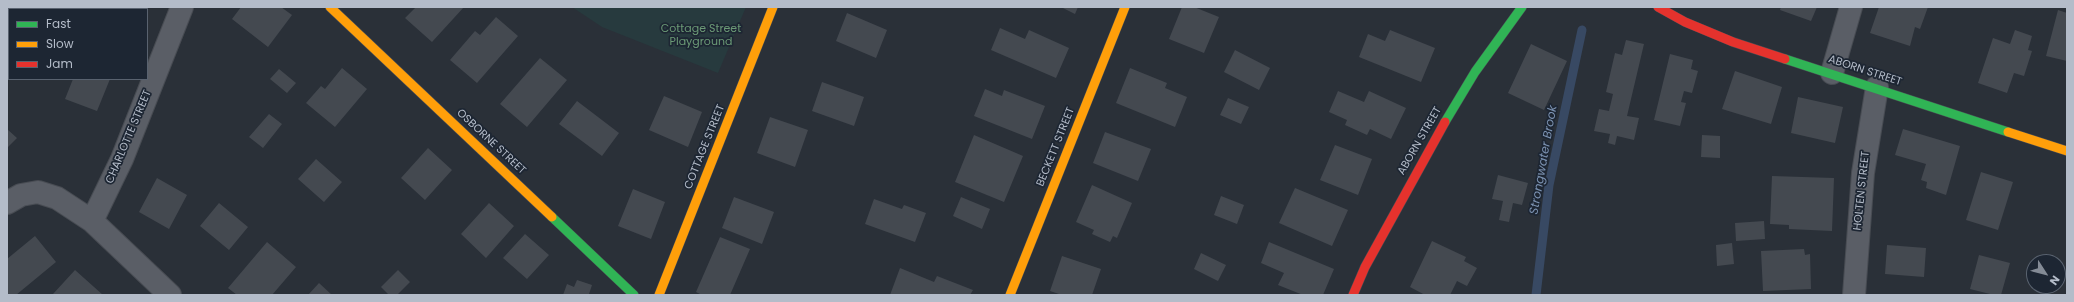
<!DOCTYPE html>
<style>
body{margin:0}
#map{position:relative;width:2074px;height:302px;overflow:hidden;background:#2a3038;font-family:Poppins,sans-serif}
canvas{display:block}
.frame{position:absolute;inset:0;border:8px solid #b4bcc9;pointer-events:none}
.legend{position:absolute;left:8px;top:8px;width:140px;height:72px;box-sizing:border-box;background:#1d2633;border:1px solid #59626f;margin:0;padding:5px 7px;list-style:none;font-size:12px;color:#b4bcc9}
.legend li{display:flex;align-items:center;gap:8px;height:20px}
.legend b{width:20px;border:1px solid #59626f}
.north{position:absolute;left:2026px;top:254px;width:40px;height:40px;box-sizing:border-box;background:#1d2633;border:1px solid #59626f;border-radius:50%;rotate:126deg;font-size:11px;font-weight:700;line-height:16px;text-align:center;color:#b4bcc9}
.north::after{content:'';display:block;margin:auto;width:14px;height:18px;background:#848b96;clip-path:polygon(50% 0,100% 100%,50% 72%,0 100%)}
</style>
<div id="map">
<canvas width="2074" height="302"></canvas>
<div class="frame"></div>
<ul class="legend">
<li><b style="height:5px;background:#30b455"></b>Fast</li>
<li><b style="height:5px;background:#ff9f0a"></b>Slow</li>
<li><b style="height:5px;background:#e5322d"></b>Jam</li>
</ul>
<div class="north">N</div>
</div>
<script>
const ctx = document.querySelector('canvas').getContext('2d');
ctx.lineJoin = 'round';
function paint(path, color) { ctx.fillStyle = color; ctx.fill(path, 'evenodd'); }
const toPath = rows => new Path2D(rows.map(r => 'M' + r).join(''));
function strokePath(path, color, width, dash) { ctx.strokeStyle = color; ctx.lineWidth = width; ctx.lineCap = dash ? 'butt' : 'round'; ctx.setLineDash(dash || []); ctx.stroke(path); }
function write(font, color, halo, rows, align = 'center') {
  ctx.font = font + ' Poppins,sans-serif'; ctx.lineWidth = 3.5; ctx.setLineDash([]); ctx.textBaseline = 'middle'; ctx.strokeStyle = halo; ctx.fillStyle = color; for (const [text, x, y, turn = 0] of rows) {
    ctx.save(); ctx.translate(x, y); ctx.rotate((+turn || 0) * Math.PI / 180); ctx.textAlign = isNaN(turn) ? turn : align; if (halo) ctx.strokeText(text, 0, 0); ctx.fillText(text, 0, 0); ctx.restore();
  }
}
paint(toPath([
 [572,7,746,7,718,73,602,27]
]), '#273a3e');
strokePath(toPath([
 [1536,295,1549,185,1582,30]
]), '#384963', 9);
paint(toPath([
 [95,7,122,7,121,9,100,9],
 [241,7,281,7,292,15,268,47,232,19],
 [416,7,464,7,432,42,405,18],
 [1061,7,1078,7,1075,14],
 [1182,7,1194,7,1219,17,1204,53,1169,39],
 [1781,7,1817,7,1811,21,1780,10],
 [1879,7,1928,7,1920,29,1915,27,1910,46,1870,33],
 [2058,10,2067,13,2067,61,2046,56],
 [847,13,887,30,876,58,836,41],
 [496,17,518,36,477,83,450,60,475,31,480,35],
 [1000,28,1025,39,1029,30,1069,48,1056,78,991,50],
 [1390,30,1435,48,1421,82,1359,57,1368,34,1385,41],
 [2015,30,2032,36,2028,50,2032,51,2024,76,2014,73,2007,93,1978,83,1993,38,2010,44],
 [1626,40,1644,44,1627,116,1639,118,1634,140,1617,136,1615,145,1608,143,1610,134,1594,131,1599,109,1609,111,1613,94,1606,92,1615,53,1622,55],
 [1531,44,1567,61,1544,110,1508,93],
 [1235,50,1270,68,1259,90,1224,72],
 [1670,54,1693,60,1691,69,1698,71,1692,93,1684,91,1681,102,1686,103,1680,126,1654,120],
 [540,58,567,80,527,127,500,104],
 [342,68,367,89,335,127,306,103,321,86,325,89],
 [1130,68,1167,83,1165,88,1187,97,1175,127,1116,103],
 [279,69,296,83,287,93,270,79],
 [1735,71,1782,87,1771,124,1722,109],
 [73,79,110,79,97,111,65,99],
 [822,82,864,97,854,126,812,111],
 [985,89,1002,96,1004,90,1045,106,1032,139,974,116],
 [1338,91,1364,102,1369,91,1406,108,1391,139,1370,129,1367,135,1345,125,1347,120,1329,112],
 [664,96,702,112,688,147,649,130],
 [1798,97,1843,107,1835,143,1791,133],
 [1228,98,1249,107,1241,124,1220,115],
 [577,101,619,133,602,156,559,124],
 [269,114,282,124,263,148,249,137],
 [770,117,808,130,795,167,757,153],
 [7,129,17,138,7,148],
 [1903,129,1960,146,1946,195,1926,188,1927,182,1921,180,1926,164,1895,155],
 [1105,132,1151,149,1138,181,1093,163],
 [974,135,1023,156,1004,202,955,182],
 [1702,135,1720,136,1720,158,1701,157],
 [1335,145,1372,159,1358,195,1320,180],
 [428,148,452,170,425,200,401,178],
 [316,159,342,182,324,202,298,179],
 [1981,172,2013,182,1998,230,1966,220],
 [1498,175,1528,183,1522,205,1513,203,1509,222,1499,220,1503,201,1492,199],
 [1772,176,1834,178,1832,231,1789,229,1789,225,1770,224],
 [157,178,187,195,169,229,139,212],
 [1092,185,1132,203,1117,238,1113,236,1110,242,1092,234,1094,230,1076,222],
 [1295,188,1348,210,1332,246,1279,223],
 [633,189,665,202,651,239,618,226],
 [1221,196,1244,205,1237,224,1214,215],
 [734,197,774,212,762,244,722,228],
 [961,197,990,209,982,229,953,216],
 [874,199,902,209,904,205,926,213,915,242,865,224],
 [219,203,248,227,229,250,200,226],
 [489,203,514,226,486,258,461,234],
 [1764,221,1765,239,1736,241,1735,223],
 [525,234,549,255,527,279,503,258],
 [35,236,56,262,16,295,7,295,7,259],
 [720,237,750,249,730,295,702,295,696,292],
 [1432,241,1466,257,1464,261,1477,268,1467,286,1457,281,1450,295,1425,295,1410,287],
 [267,242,296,267,272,295,237,295,228,288],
 [1269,242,1334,269,1323,295,1303,295,1278,285,1284,273,1261,263],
 [1732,243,1734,264,1717,266,1716,245],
 [1887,245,1926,248,1924,277,1885,274],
 [1804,249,1805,255,1810,254,1811,289,1763,291,1761,251],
 [1201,253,1226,265,1218,281,1194,269],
 [1979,255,2010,263,2001,295,1994,295,1970,289],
 [1062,256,1101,269,1092,295,1062,295,1050,291],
 [900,268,934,282,937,276,973,290,970,295,890,295],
 [75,270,103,295,55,295,53,294],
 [398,270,410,282,397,295,389,295,381,287],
 [577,280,592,285,589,294,592,295,563,295,567,284,574,287],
 [319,283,332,295,308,295]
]), '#444950');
const street = toPath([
 [1832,73,1851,7],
 [7,203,21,195,38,192,57,198,92,221,170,295],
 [92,221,122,159,182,7],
 [1854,295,1863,173,1877,87]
]);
const fast = toPath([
 [1785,59,2008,132],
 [1445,122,1475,72,1522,7],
 [552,217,634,295]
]);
const slow = toPath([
 [330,7,552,217],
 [2008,132,2067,151],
 [659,295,773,7],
 [1010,295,1125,7]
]);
const jam = toPath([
 [1658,7,1685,22,1733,42,1785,59],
 [1353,295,1365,267,1445,122]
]);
strokePath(street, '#484c53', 24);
strokePath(fast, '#484c53', 10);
strokePath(slow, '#484c53', 10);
strokePath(jam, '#484c53', 10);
strokePath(street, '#5a5e66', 22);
strokePath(fast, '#30b455', 9);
strokePath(slow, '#ff9f0a', 9);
strokePath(jam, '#e5322d', 9);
write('11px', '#6b9a76', '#1d2633', [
 ["Cottage Street",701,29],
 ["Playground",701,42]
]);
write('11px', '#b4bcc9', '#1d2633', [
 ["ABORN STREET",1865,71,18],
 ["CHARLOTTE STREET",129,137,-67],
 ["ABORN STREET",1420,141,-60],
 ["OSBORNE STREET",491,142,43],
 ["COTTAGE STREET",705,147,-68],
 ["BECKETT STREET",1056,147,-68],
 ["HOLTEN STREET",1862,191,-84]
]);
write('italic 12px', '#7c92b1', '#1d2633', [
 ["Strongwater Brook",1544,160,-80]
]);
</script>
